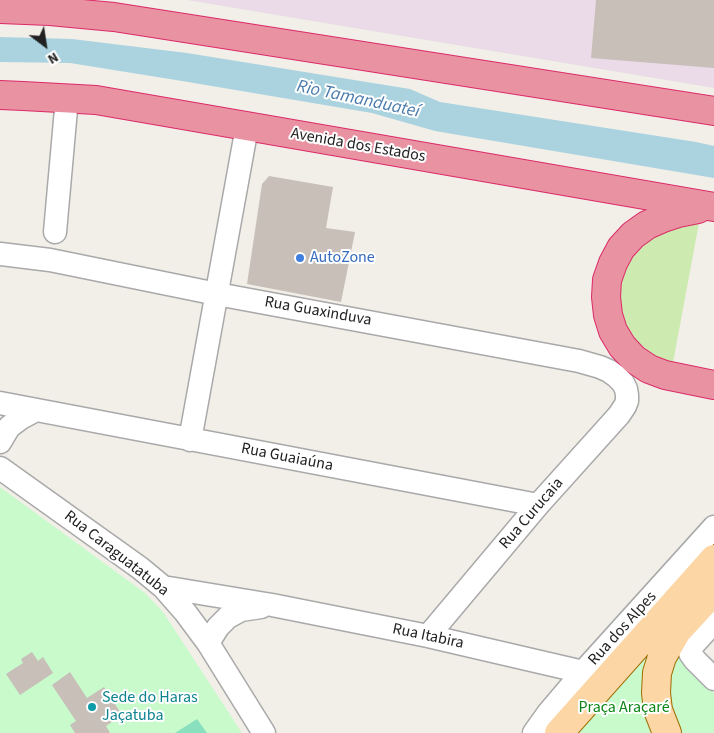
<!DOCTYPE html>
<meta charset="utf-8">
<style>
body{margin:0}
#map{position:relative;width:714px;height:733px;overflow:hidden;background:#f2efe9;font-family:"Source Sans 3",sans-serif}
canvas{display:block}
.north{position:absolute;left:20px;top:20px;width:50px;height:50px;-webkit-text-stroke:4px #fff;paint-order:stroke;rotate:149deg;font-size:14px;font-weight:700;line-height:20px;text-align:center;color:#222}
.north::after{content:'';display:block;margin:auto;width:18px;height:22px;background:#222;clip-path:polygon(50% 0,100% 100%,50% 72%,0 100%)}
</style>
<div id="map">
<canvas width="714" height="733"></canvas>
<div class="north">N</div>
</div>
<script>
const ctx = document.querySelector('canvas').getContext('2d');
ctx.lineJoin = 'round';
function paint(path, color) { ctx.fillStyle = color; ctx.fill(path, 'evenodd'); }
const toPath = rows => new Path2D(rows.map(r => 'M' + r).join(''));
function strokePath(path, color, width, dash) { ctx.strokeStyle = color; ctx.lineWidth = width; ctx.lineCap = dash ? 'butt' : 'round'; ctx.setLineDash(dash || []); ctx.stroke(path); }
function write(font, color, halo, rows, align = 'center') {
  ctx.font = font + ' "Source Sans 3",sans-serif'; ctx.lineWidth = 4; ctx.setLineDash([]); ctx.textBaseline = 'middle'; ctx.strokeStyle = halo; ctx.fillStyle = color; for (const [text, x, y, turn = 0] of rows) {
    ctx.save(); ctx.translate(x, y); ctx.rotate((+turn || 0) * Math.PI / 180); ctx.textAlign = isNaN(turn) ? turn : align; if (halo) ctx.strokeText(text, 0, 0); ctx.fillText(text, 0, 0); ctx.restore();
  }
}
paint(toPath([
 [187,0,714,0,714,88]
]), '#ebdbe8');
paint(toPath([
 [699,223,672,368,642,351,624,326,617,296,623,266,641,241,678,224]
]), '#cdebb0');
paint(toPath([
 [0,487,145,593,163,612,242,733,0,733],
 [667,626,656,733,570,733],
 [680,642,684,664,687,668,714,693,714,733,677,733,664,694]
]), '#c8facc');
paint(toPath([
 [197,719,207,733,175,733]
]), '#88e0be');
paint(toPath([
 [0,37,72,39,187,53,410,89,440,102,696,142,714,146,714,178,435,131,372,113,182,81,70,63,0,62]
]), '#aad3df');
paint(toPath([
 [596,0,714,0,714,68,591,58],
 [269,176,333,187,326,228,355,232,341,302,247,284,262,184],
 [32,652,38,661,43,657,53,673,20,695,6,674,23,663,21,659],
 [70,672,87,698,104,687,122,715,106,726,110,733,75,733,70,725,76,721,52,685]
]), '#c7bfb8');
const minor = toPath([
 [55,232,67,98],
 [0,254,50,260,217,294,579,361,600,367,609,371,616,376,623,383,626,389,627,395,627,401,625,406,619,415,538,505,428,636],
 [0,403,538,505],
 [190,440,247,127],
 [0,442,9,427,21,418,36,410],
 [0,468,140,568,163,587,185,612,208,643,264,733],
 [163,587,272,605,428,636,583,672],
 [714,622,692,646,690,653,695,660,714,679],
 [208,643,218,627,228,617,241,610,261,607],
 [534,733,549,712,583,672,714,527]
]);
const major = toPath([
 [559,733,714,559],
 [667,733,658,710,656,693,657,673,662,657,677,631,714,591]
]);
const highway = toPath([
 [0,9,50,11,114,17,714,111],
 [0,95,23,96,96,100,714,207],
 [698,209,678,213,663,218,647,225,633,235,621,248,613,263,607,280,606,297,608,315,613,331,622,346,634,359,649,369,665,375,714,385]
]);
strokePath(minor, '#a9a9a9', 25);
strokePath(major, '#a06b00', 30);
strokePath(highway, '#dc2a67', 30);
strokePath(minor, '#fff', 22);
strokePath(major, '#fcd6a4', 28);
strokePath(highway, '#e892a2', 28);
for (const [x, y, r, color] of [
 [300,258,5,"#3f7fe0"],
 [92,707,5,"#0f9aa8"]
]) { const dot = new Path2D(); dot.arc(x, y, r, 0, 2 * Math.PI); ctx.fillStyle = color; ctx.fill(dot); strokePath(dot, '#fff', 2); }
write('16px', '#222', '#fff', [
 ["Avenida dos Estados",358,146,10],
 ["Rua Guaxinduva",318,312,10],
 ["Rua Guaiaúna",287,458,11],
 ["Rua Curucaia",532,514,-49],
 ["Rua Caraguatatuba",116,554,38],
 ["Rua dos Alpes",623,629,-48],
 ["Rua Itabira",428,637,12]
]);
write('16px', '#366cbe', '#fff', [
 ["AutoZone",310,258]
], 'left');
write('16px', '#0d838f', '#fff', [
 ["Sede do Haras",102,698],
 ["Jaçatuba",102,716]
], 'left');
write('16px', '#0c8416', '#fff', [
 ["Praça Araçaré",624,708]
]);
write('italic 18px', '#4a7aab', '#fff', [
 ["Rio Tamanduateí",358,100,12]
]);
</script>
